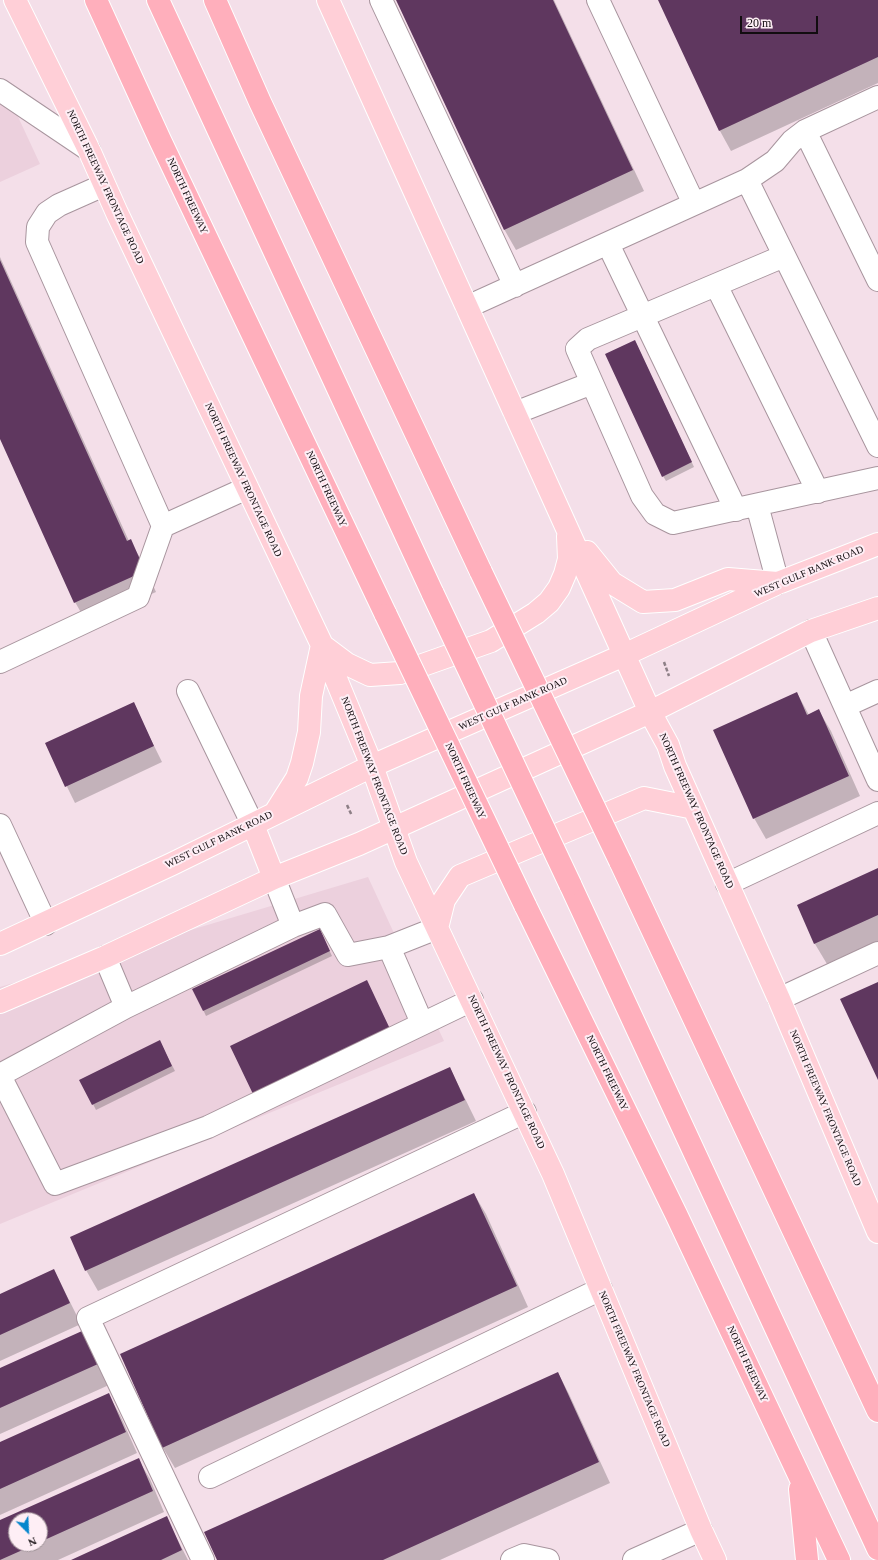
<!DOCTYPE html>
<style>
body{margin:0}
#map{position:relative;width:878px;height:1560px;overflow:hidden;background:#f4dfe9;font-family:Georgia,serif}
canvas{display:block}
.north{position:absolute;left:8px;top:1512px;width:40px;height:40px;box-sizing:border-box;background:#feeef5;border:1px solid #a09499;border-radius:50%;rotate:156deg;font-size:11px;font-weight:700;line-height:16px;text-align:center;color:#120c0f}
.north::after{content:'';display:block;margin:auto;width:14px;height:18px;background:#0586cd;clip-path:polygon(50% 0,100% 100%,50% 72%,0 100%)}
.scale{position:absolute;left:740px;top:16px;width:78px;height:18px;box-sizing:border-box;border:2px solid #120c0f;border-top:0;padding-left:5px;font-size:12px;line-height:14px;white-space:nowrap;color:#120c0f;-webkit-text-stroke:3px #feeef5;paint-order:stroke}
</style>
<div id="map">
<canvas width="878" height="1560"></canvas>
<div class="north">N</div>
<div class="scale">20 m</div>
</div>
<script>
const ctx = document.querySelector('canvas').getContext('2d');
ctx.lineJoin = 'round';
function paint(path, color) { ctx.fillStyle = color; ctx.fill(path, 'evenodd'); }
const toPath = rows => new Path2D(rows.map(r => 'M' + r).join(''));
function strokePath(path, color, width, dash) { ctx.strokeStyle = color; ctx.lineWidth = width; ctx.lineCap = dash ? 'butt' : 'round'; ctx.setLineDash(dash || []); ctx.stroke(path); }
function write(font, color, halo, rows, align = 'center') {
  ctx.font = font + ' Georgia,serif'; ctx.lineWidth = 4; ctx.setLineDash([]); ctx.textBaseline = 'middle'; ctx.strokeStyle = halo; ctx.fillStyle = color; for (const [text, x, y, turn = 0] of rows) {
    ctx.save(); ctx.translate(x, y); ctx.rotate((+turn || 0) * Math.PI / 180); ctx.textAlign = isNaN(turn) ? turn : align; if (halo) ctx.strokeText(text, 0, 0); ctx.fillText(text, 0, 0); ctx.restore();
  }
}
paint(toPath([
 [0,78,40,164,0,182],
 [368,877,444,1041,0,1224,0,987]
]), '#ecd0dd');
paint(toPath([
 [397,0,554,0,644,191,516,250,504,229],
 [659,0,878,0,878,83,731,151,720,131],
 [0,257,129,541,130,541,142,561,156,592,87,623,75,602,0,437],
 [635,341,694,467,666,481,663,476],
 [797,693,809,715,819,711,831,731,860,796,766,839,754,818],
 [133,703,162,762,75,803,46,744],
 [878,869,878,941,827,964,815,944,798,906],
 [322,935,332,956,206,1016,194,990],
 [366,982,398,1045,263,1110],
 [162,1046,175,1071,96,1110,81,1080],
 [450,1068,476,1121,98,1291,86,1270],
 [474,1194,486,1214,528,1307,175,1468,163,1448,121,1355],
 [54,1270,81,1324,0,1361,0,1295],
 [82,1333,109,1385,0,1434,0,1370],
 [558,1373,569,1394,610,1483,440,1560,218,1560],
 [108,1394,120,1415,137,1453,0,1515,0,1443],
 [138,1459,150,1479,164,1512,58,1560,0,1560,0,1521],
 [16,1520,40,1520,40,1544,16,1544],
 [166,1517,188,1560,73,1560]
]), '#0003');
paint(toPath([
 [396,0,553,0,633,170,504,230],
 [658,0,878,0,878,57,719,131],
 [0,260,127,541,131,539,145,571,74,603,0,439],
 [635,340,692,462,662,477,605,354],
 [797,692,807,715,819,709,849,776,753,819,713,730],
 [134,702,154,746,65,787,45,743],
 [878,868,878,915,814,944,797,905],
 [320,929,330,951,203,1011,192,989],
 [367,980,390,1029,253,1094,230,1046],
 [878,982,878,1080,840,999],
 [160,1040,172,1066,92,1105,79,1080],
 [450,1067,465,1100,85,1271,70,1237],
 [474,1193,517,1286,162,1448,120,1354],
 [54,1269,70,1303,0,1335,0,1294],
 [82,1331,98,1364,0,1408,0,1368],
 [558,1372,599,1462,383,1560,217,1560,204,1532],
 [109,1393,126,1432,0,1489,0,1442],
 [139,1458,153,1491,40,1542,40,1520,16,1520,16,1544,36,1544,0,1560,0,1520],
 [167,1516,182,1550,161,1560,71,1560]
]), '#5f375f');
const minor = toPath([
 [381,0,515,286],
 [598,0,694,204],
 [0,90,89,150],
 [805,131,878,280],
 [747,180,878,446],
 [104,185,59,205,47,213,38,227,37,242,163,526],
 [608,244,736,510],
 [784,256,588,339,577,349,642,496,655,514,673,523,878,478],
 [716,285,818,492],
 [467,307,747,180,775,161,792,141,805,131,878,97],
 [515,413,592,383],
 [757,505,778,583],
 [811,631,878,780],
 [0,662,138,597,163,526,247,488],
 [188,691,253,825],
 [845,706,878,691],
 [0,825,46,924],
 [274,878,293,926],
 [727,884,878,813],
 [389,947,437,928],
 [105,957,126,1007],
 [779,999,878,953],
 [0,1075,126,1007,293,926,325,914,348,955,389,947,422,1023],
 [0,1076,55,1184,208,1127,472,1000],
 [210,1477,601,1289],
 [203,1560,88,1318,525,1112],
 [512,1560,524,1555,548,1560],
 [634,1560,701,1530]
]);
const major = toPath([
 [15,0,89,150,117,213,322,645,372,766,406,862,553,1174,701,1530,715,1560],
 [328,0,650,712,668,745,675,766,779,999,878,1232],
 [587,552,612,583,643,602,675,600,728,579,777,583],
 [323,646,347,664,370,675,400,673,491,641,536,613,549,602,559,588,565,574,569,559,568,536],
 [275,813,297,778,302,763,309,732,311,696,322,645],
 [253,825,274,878],
 [437,928,444,900,460,876,644,798,694,808],
 [0,944,172,864,372,766,624,655,778,583,878,544],
 [0,1002,105,957,274,878,359,844,650,712,811,631,878,608]
]);
const highway = toPath([
 [96,0,160,140,386,615],
 [158,0,433,594],
 [215,0,260,102,481,572],
 [620,861,878,1411],
 [570,884,878,1549],
 [525,905,676,1214,839,1560],
 [800,1489,807,1560]
]);
strokePath(minor, '#a8959e', 24);
strokePath(major, '#fff', 24);
strokePath(highway, '#fff', 24);
strokePath(toPath([
 [664,662,669,676],
 [347,805,352,816]
]), '#8d7f86', 2.5, [4, 2]);
strokePath(minor, '#fff', 22);
strokePath(major, '#ffcfd7', 22);
strokePath(highway, '#ffafbc', 22);
const highwayBridge = toPath([
 [481,572,620,861],
 [433,594,570,884],
 [386,615,525,905]
]);
strokePath(highwayBridge, '#fff', 24, []);
strokePath(highwayBridge, '#ffafbc', 22);
write('10px', '#120c0f', '#feeef5', [
 ["NORTH FREEWAY FRONTAGE ROAD",105,187,65],
 ["NORTH FREEWAY",187,196,65],
 ["NORTH FREEWAY FRONTAGE ROAD",243,480,65],
 ["NORTH FREEWAY",326,489,65],
 ["WEST GULF BANK ROAD",809,572,-23],
 ["WEST GULF BANK ROAD",513,704,-24],
 ["NORTH FREEWAY FRONTAGE ROAD",374,776,69],
 ["NORTH FREEWAY",465,781,65],
 ["NORTH FREEWAY FRONTAGE ROAD",696,811,66],
 ["WEST GULF BANK ROAD",219,840,-26],
 ["NORTH FREEWAY FRONTAGE ROAD",506,1072,65],
 ["NORTH FREEWAY",607,1073,64],
 ["NORTH FREEWAY FRONTAGE ROAD",825,1108,67],
 ["NORTH FREEWAY",747,1364,65],
 ["NORTH FREEWAY FRONTAGE ROAD",634,1369,67]
]);
</script>
